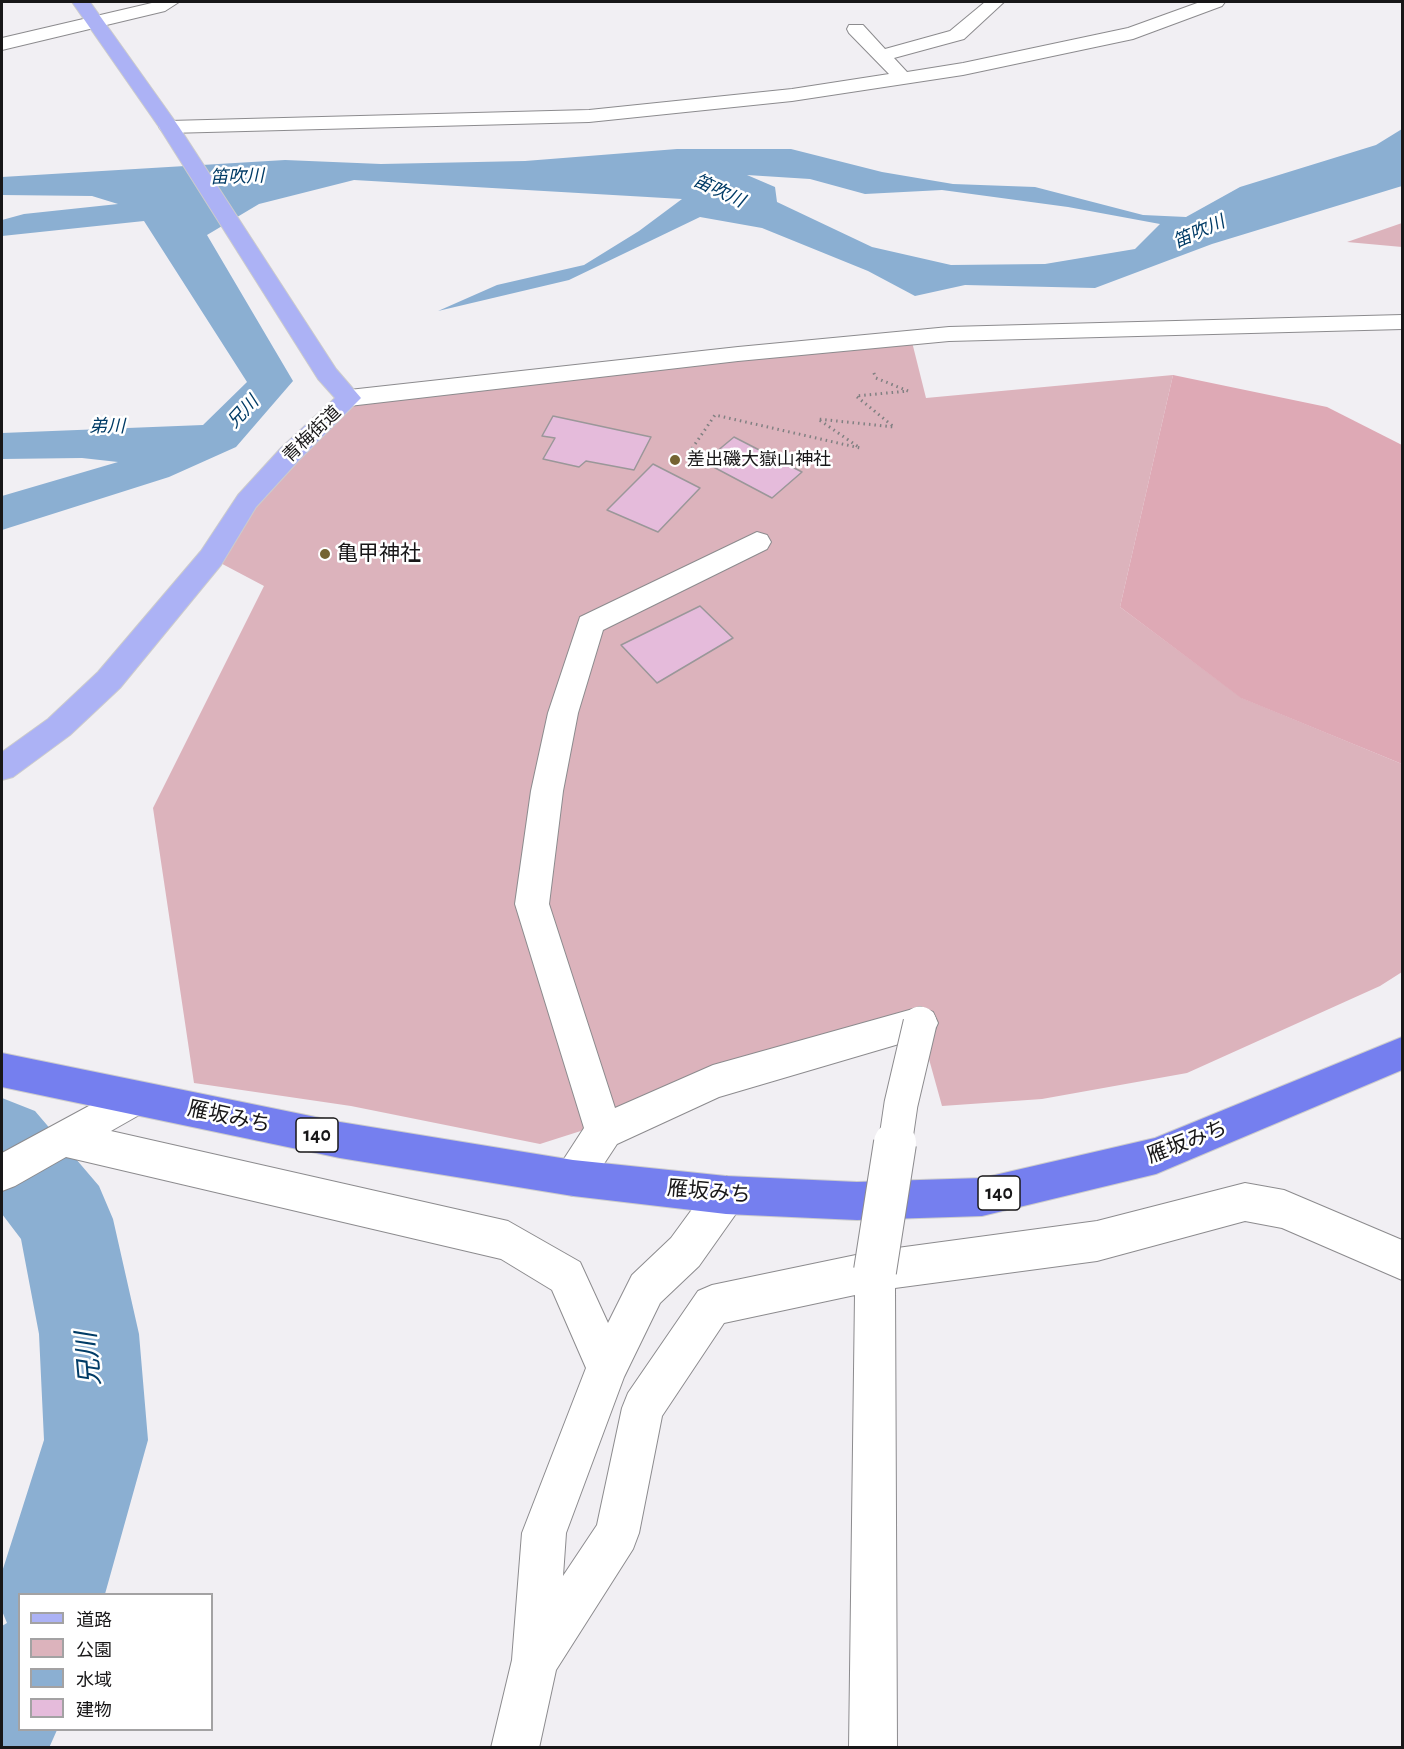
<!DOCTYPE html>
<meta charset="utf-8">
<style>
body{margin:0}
#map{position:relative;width:1404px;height:1749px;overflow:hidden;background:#f1eff3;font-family:"Alegreya Sans","Noto Sans JP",sans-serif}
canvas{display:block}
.frame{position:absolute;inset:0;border:3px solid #181718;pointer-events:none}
.legend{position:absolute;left:18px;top:1593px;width:195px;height:138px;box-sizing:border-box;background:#fff;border:2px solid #a3a2a3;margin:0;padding:8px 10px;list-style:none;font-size:18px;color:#181718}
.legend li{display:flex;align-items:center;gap:12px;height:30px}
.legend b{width:30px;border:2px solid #a3a2a3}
</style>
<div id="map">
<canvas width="1404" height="1749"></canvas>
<div class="frame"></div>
<ul class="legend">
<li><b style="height:8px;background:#acb2f5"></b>道路</li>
<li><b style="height:16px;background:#dcb3bc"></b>公園</li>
<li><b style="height:16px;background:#8bafd2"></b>水域</li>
<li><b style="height:16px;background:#e5bbdb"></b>建物</li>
</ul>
</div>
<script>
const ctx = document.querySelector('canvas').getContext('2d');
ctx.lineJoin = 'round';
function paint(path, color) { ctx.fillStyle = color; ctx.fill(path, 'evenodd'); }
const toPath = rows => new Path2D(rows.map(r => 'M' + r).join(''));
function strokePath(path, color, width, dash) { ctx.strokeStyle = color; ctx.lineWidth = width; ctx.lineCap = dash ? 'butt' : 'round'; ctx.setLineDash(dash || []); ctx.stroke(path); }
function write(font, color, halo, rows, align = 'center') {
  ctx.font = font + ' "Alegreya Sans","Noto Sans JP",sans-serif'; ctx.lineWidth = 5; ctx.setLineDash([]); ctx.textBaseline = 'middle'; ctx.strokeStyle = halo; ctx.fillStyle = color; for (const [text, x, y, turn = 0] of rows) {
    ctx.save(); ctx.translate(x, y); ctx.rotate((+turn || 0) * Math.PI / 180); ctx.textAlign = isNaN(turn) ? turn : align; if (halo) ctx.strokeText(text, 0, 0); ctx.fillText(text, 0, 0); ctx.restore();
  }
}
paint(toPath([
 [1402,223,1402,247,1347,242],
 [911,338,926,398,1173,375,1120,607,1242,698,1402,764,1402,972,1380,986,1187,1073,1042,1099,942,1106,919,1023,540,1144,351,1106,194,1083,153,808,264,586,211,558,349,398]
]), '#dcb3bc');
paint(toPath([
 [1173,375,1327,407,1402,445,1402,764,1241,698,1120,607]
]), '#dea9b5');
paint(toPath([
 [1402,129,1402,186,1212,244,1095,288,965,285,915,296,868,271,762,228,700,217,569,280,438,311,497,285,584,265,639,231,682,199,354,180,259,204,207,235,293,381,236,447,169,477,2,530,2,496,118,462,82,458,2,459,2,433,203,425,247,382,144,221,2,236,2,220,24,214,118,204,92,196,2,195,2,177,285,160,381,164,525,161,677,149,791,149,882,172,953,184,1035,187,1143,215,1186,217,1240,187,1376,145],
 [747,175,810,179,865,194,942,190,1068,207,1160,224,1135,249,1045,264,951,265,872,247,777,202,775,187]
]), '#8bafd2');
paint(toPath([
 [2,1098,35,1111,99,1186,113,1219,139,1334,148,1440,105,1594,20,1594,20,1730,57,1730,49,1748,2,1748,2,1626,7,1623,2,1611,2,1572,44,1440,39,1334,21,1239,2,1214,2,1098]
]), '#8bafd2');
const building = toPath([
 [553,416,651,437,634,470,586,461,579,467,543,459,555,438,542,436,553,416],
 [734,437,802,472,772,498,704,462,734,437],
 [653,464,700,488,658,532,607,510,653,464],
 [700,606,733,638,657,683,621,645,700,606]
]);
paint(building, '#e5bbdb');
strokePath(building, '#9a9799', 1.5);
const minor = toPath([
 [156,2,179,2,165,11,2,50,2,38,156,2],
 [985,2,1004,2,964,39,894,58,907,72,963,63,1128,28,1200,2,1225,2,1222,6,1133,39,963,75,792,101,589,122,169,133,162,131,159,127,162,123,169,121,589,110,792,89,889,74,849,33,847,29,849,25,863,25,885,49,950,31,985,2],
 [1402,315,1402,329,949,341,738,361,349,406,340,404,337,398,340,392,349,390,738,347,949,327,1402,315],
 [757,532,767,535,771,542,767,549,603,630,578,713,563,791,549,904,615,1108,713,1065,920,1007,933,1012,938,1023,933,1034,719,1097,617,1144,586,1191,573,1196,560,1191,554,1178,560,1165,584,1128,515,904,531,791,548,713,580,617,757,532],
 [135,1081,148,1086,153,1098,148,1110,111,1131,508,1221,580,1262,608,1323,632,1275,671,1238,712,1182,726,1176,740,1182,745,1195,740,1208,699,1266,660,1303,624,1377,566,1533,563,1576,597,1525,622,1408,628,1393,698,1291,712,1285,875,1251,1097,1221,1245,1183,1284,1190,1402,1240,1402,1280,1282,1228,1245,1221,1097,1261,895,1288,897,1748,849,1748,855,1295,724,1323,662,1416,639,1533,633,1549,556,1670,539,1748,491,1748,512,1660,522,1533,586,1368,552,1290,501,1259,66,1157,15,1186,2,1191,2,1153,135,1081]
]);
const major = toPath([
 [72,2,90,2,179,127,336,369,361,398,299,460,256,507,221,565,120,688,70,735,13,777,2,780,2,752,48,719,98,672,201,551,238,495,281,448,335,398,318,379,159,127,72,2]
]);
const highway = toPath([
 [1402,1037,1402,1070,1156,1174,982,1216,857,1220,726,1214,573,1196,340,1158,2,1087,2,1053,340,1122,573,1160,726,1176,857,1182,982,1178,1155,1138,1402,1037]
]);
strokePath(minor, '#8c8b8e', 2);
strokePath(major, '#ccc', 2);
strokePath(highway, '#ccc', 2);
strokePath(toPath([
 [689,453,715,415,860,448,818,419,894,427,856,396,908,391,876,378,873,371]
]), '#818082', 3, [1.5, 4]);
paint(minor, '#fff');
paint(major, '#acb2f5');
paint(highway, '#757fef');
const minorBridgeFar1 = toPath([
 [895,1145,901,1104,920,1023]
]);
const minorBridge = toPath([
 [875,1271,895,1143]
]);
strokePath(minorBridgeFar1, '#8c8b8e', 35, []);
strokePath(minorBridge, '#8c8b8e', 44, []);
strokePath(minorBridgeFar1, '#fff', 33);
strokePath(minorBridge, '#fff', 42);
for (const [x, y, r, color] of [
 [675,460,6,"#756332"],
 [325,554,6,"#756332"]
]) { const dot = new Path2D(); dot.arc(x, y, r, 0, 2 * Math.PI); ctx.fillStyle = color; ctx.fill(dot); strokePath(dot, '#fff', 2); }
write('italic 18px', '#003b66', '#fff', [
 ["笛吹川",237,177,-2],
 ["笛吹川",719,191,25],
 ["笛吹川",1199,232,-24],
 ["兄川",243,412,-47],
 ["弟川",107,427]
]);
write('18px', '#181718', '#fff', [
 ["青梅街道",312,434,-44]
]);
write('18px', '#181718', '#fff', [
 ["差出磯大嶽山神社",687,460]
], 'left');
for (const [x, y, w] of [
 [317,1135,42],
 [999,1193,42]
]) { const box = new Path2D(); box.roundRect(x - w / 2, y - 17, w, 34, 4.5); ctx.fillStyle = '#fff'; ctx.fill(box); strokePath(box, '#181718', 1.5); }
write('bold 20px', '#181718', null, [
 ["140",317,1135],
 ["140",999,1193]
]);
write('21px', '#181718', '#fff', [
 ["亀甲神社",337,554]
], 'left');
write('21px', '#181718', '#fff', [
 ["雁坂みち",229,1117,12],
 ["雁坂みち",1187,1142,-21],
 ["雁坂みち",709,1192,5]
]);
write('italic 27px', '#003b66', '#fff', [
 ["兄川",89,1359,-95]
]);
</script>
